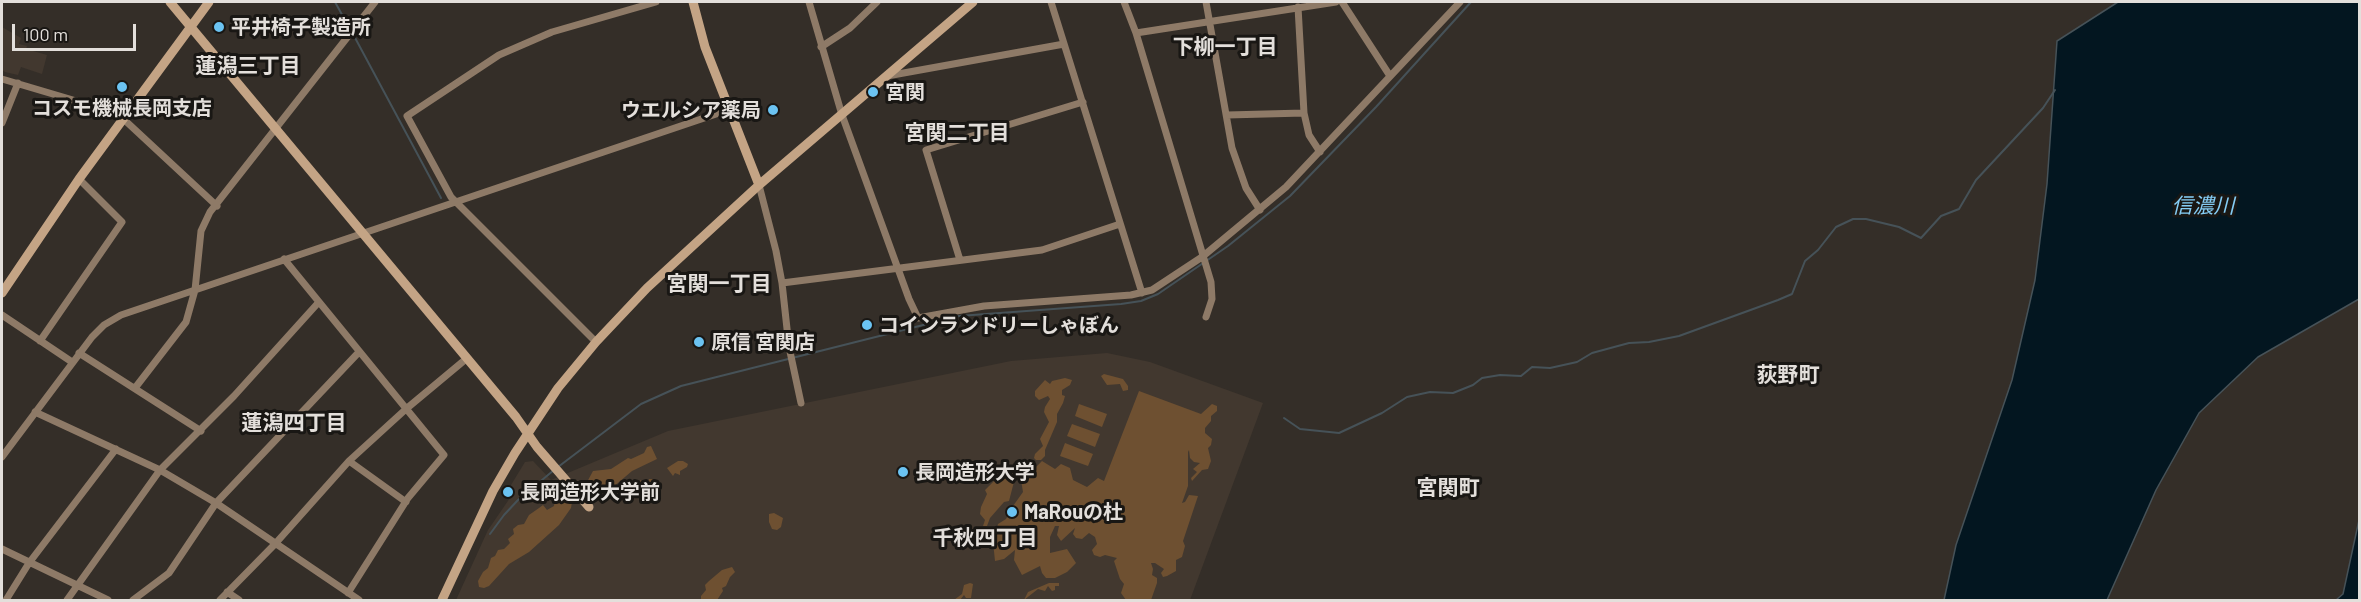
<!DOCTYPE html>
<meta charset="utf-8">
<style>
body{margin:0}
#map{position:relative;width:2361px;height:602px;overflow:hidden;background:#342e28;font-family:Barlow,sans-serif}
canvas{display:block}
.frame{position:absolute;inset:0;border:3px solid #e3dfdb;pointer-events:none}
.scale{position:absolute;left:12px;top:24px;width:124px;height:27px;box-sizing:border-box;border:3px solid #e3dfdb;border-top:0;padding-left:8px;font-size:18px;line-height:21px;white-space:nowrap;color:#e3dfdb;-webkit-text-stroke:4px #191714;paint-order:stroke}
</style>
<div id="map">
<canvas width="2361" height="602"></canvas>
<div class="frame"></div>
<div class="scale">100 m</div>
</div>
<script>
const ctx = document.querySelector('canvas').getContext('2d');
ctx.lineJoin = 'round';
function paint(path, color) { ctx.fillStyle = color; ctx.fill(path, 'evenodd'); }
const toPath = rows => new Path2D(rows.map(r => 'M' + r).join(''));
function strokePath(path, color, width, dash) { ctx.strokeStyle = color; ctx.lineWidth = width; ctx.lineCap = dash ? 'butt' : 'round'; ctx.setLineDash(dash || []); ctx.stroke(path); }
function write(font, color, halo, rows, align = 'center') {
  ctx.font = font + ' Barlow,"Noto Sans JP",sans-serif'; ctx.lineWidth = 6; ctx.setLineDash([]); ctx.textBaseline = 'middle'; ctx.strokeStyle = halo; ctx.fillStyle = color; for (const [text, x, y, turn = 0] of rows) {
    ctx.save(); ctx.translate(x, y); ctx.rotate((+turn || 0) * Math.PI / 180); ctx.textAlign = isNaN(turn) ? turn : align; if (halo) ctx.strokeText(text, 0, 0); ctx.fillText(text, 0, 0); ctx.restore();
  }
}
paint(toPath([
 [2,27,21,38,19,44,27,46,26,49,47,55,42,74,21,67,18,75,5,72,2,70],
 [1107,353,1150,362,1263,403,1190,600,456,600,488,530,512,495,511,485,525,462,533,461,551,480,668,431,1011,361]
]), '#42382f');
paint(toPath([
 [1104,374,1123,379,1128,386,1128,390,1123,391,1120,384,1107,385,1101,376],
 [1065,378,1072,380,1070,385,1062,390,1062,395,1065,396,1063,403,1057,414,1057,422,1045,450,1045,456,1041,460,1036,460,1034,458,1035,454,1043,446,1040,439,1049,422,1044,412,1045,407,1050,399,1048,396,1039,400,1035,396,1035,391,1045,380,1050,384,1052,381],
 [1139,391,1201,414,1212,404,1217,406,1217,411,1211,416,1211,421,1205,428,1205,433,1212,439,1211,445,1208,448,1211,461,1208,469,1202,470,1192,481,1191,478,1197,472,1193,469,1200,463,1194,462,1190,458,1189,450,1188,452,1188,486,1182,503,1185,502,1189,495,1198,496,1183,541,1185,546,1182,557,1176,560,1176,571,1167,576,1163,577,1161,573,1164,569,1155,563,1151,563,1153,569,1152,575,1157,578,1157,583,1151,600,1126,600,1121,593,1124,584,1120,579,1114,561,1117,558,1105,555,1100,557,1094,555,1092,550,1097,544,1095,537,1089,533,1082,539,1076,538,1073,534,1075,528,1061,541,1057,535,1059,526,1055,526,1050,537,1050,553,1067,549,1076,563,1067,572,1055,578,1046,578,1042,573,1040,566,1022,575,1014,560,1015,550,1004,559,995,561,993,542,998,524,1006,519,1013,506,1023,492,1021,480,1029,478,1033,470,1042,461,1055,469,1061,464,1070,468,1073,480,1087,487,1098,478,1104,481],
 [1079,404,1107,414,1102,427,1075,416],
 [1072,424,1100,434,1095,447,1067,436],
 [1065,443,1093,454,1088,466,1060,456],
 [651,446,657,459,632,471,612,488,606,491,598,491,591,489,586,484,593,471,611,469,628,458,631,459,644,453,647,447],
 [678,461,683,461,688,464,687,467,680,471,680,475,675,473,673,476,667,468],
 [1008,473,1015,478,1009,501,1004,502,990,518,987,526,983,526,985,520,980,514,981,507,987,494,985,490,994,481,997,481,998,476],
 [649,479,653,479,655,484,651,486,648,493,644,491,639,495,635,491,635,485,641,480,644,484,648,483],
 [566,495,572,502,571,508,559,525,529,552,509,564,489,586,484,588,479,587,478,581,483,572,488,568,491,558,495,556,498,550,504,549,510,543,508,539,514,534,513,529,518,525,524,524,529,515,539,508,543,505,547,510,554,506,555,498,559,500,561,496],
 [774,513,783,518,781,527,777,530,772,529,769,522,769,514],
 [732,567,735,572,730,577,726,586,722,588,723,591,717,600,701,600,701,596,706,590,705,585,709,581,722,570],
 [970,583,973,584,971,598,966,598,964,595,960,600,954,600,962,594,964,585],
 [1049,583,1059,583,1059,586,1055,586,1055,590,1052,591,1048,586,1045,591,1038,589,1024,600,1028,592]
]), '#6e5031');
const water = toPath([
 [2118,2,2359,2,2359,299,2258,357,2199,413,2156,490,2107,600,1944,600,1956,545,2012,380,2035,280,2047,184,2057,41,2118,2],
 [2359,520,2359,600,2336,600,2343,594,2359,520]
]);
paint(water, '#031620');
strokePath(water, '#465258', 1.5);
strokePath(toPath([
 [335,2,350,29],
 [353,34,441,198],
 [1284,418,1300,429,1339,433,1382,413,1407,397,1430,392,1453,393,1473,385,1482,378,1500,375,1521,376,1532,367,1550,368,1577,362,1592,353,1629,343,1649,342,1679,336,1778,300,1792,294,1805,261,1818,250,1836,227,1853,219,1866,219,1899,227,1921,238,1941,216,1959,209,1976,180,2043,108,2055,90],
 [558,467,641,404,681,386,959,316,1121,304,1141,301,1158,294,1228,246,1290,196,1376,107,1471,2],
 [490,534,504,515,518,500,554,470]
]), '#465258', 2);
strokePath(toPath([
 [809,2,842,115,909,299,918,318,984,306,1131,295,1152,290,1202,257,1286,187,1460,2],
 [1051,2,1142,293],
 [1124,2,1136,33,1211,282,1212,299,1206,317],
 [1206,2,1232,148,1246,188,1260,210],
 [1342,2,1390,76],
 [1298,7,1304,113,1309,135,1320,152],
 [1136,33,1336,2],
 [821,47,850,28,877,2],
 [887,76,1064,44],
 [2,79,117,113,217,206],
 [1227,115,1304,113],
 [2,123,18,83],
 [759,185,776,251,782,283,1042,250,1120,224],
 [284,259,444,455,408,498,348,593],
 [960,260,926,150,1083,102],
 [782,283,789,347,801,403],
 [2,315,72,362],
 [40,341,122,222,79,179],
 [596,342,451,197,407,116,499,55,552,32,656,2],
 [79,353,201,431],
 [135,388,186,322,195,290,201,231,210,212,375,2],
 [35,412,160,470,216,503,359,600],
 [2,457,92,337,104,325,121,315,728,110],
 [349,461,406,502],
 [2,549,108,600],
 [227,592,239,600],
 [6,600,29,563,116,449],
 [67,600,160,470,234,396,318,303],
 [133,600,169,573,216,503,359,352],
 [220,600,275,544,349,461,406,409,466,359]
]), '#8e7a67', 7);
strokePath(toPath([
 [170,2,516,417,537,447,589,507],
 [693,2,705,47,759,185],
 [2,293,79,179,209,2],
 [442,600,493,491,515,453,558,388,596,342,647,288,759,185,973,2]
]), '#c4a485', 9);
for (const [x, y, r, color] of [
 [219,27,6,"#6bc3f2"],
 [122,87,6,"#6bc3f2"],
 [873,92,6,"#6bc3f2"],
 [773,110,6,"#6bc3f2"],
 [867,325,6,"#6bc3f2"],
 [699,342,6,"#6bc3f2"],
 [903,472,6,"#6bc3f2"],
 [508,492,6,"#6bc3f2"],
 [1012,512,6,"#6bc3f2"]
]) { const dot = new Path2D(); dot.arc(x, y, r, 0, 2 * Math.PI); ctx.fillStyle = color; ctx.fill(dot); strokePath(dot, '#191714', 2); }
write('bold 20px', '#e3dfdb', '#191714', [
 ["平井椅子製造所",231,27],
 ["宮関",885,92],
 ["コスモ機械長岡支店",122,108,"center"],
 ["ウエルシア薬局",761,110,"right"],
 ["コインランドリーしゃぼん",879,325],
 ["原信 宮関店",711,342],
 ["長岡造形大学",915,472],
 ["長岡造形大学前",520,492],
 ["MaRouの杜",1024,512]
], 'left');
write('bold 21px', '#e3dfdb', '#191714', [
 ["下柳一丁目",1225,47],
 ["蓮潟三丁目",248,66],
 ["宮関二丁目",957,133],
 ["宮関一丁目",719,284],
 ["荻野町",1788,375],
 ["蓮潟四丁目",294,423],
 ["宮関町",1448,488],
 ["千秋四丁目",985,538]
]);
write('italic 21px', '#85cdf5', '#191714', [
 ["信濃川",2203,206]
]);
</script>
